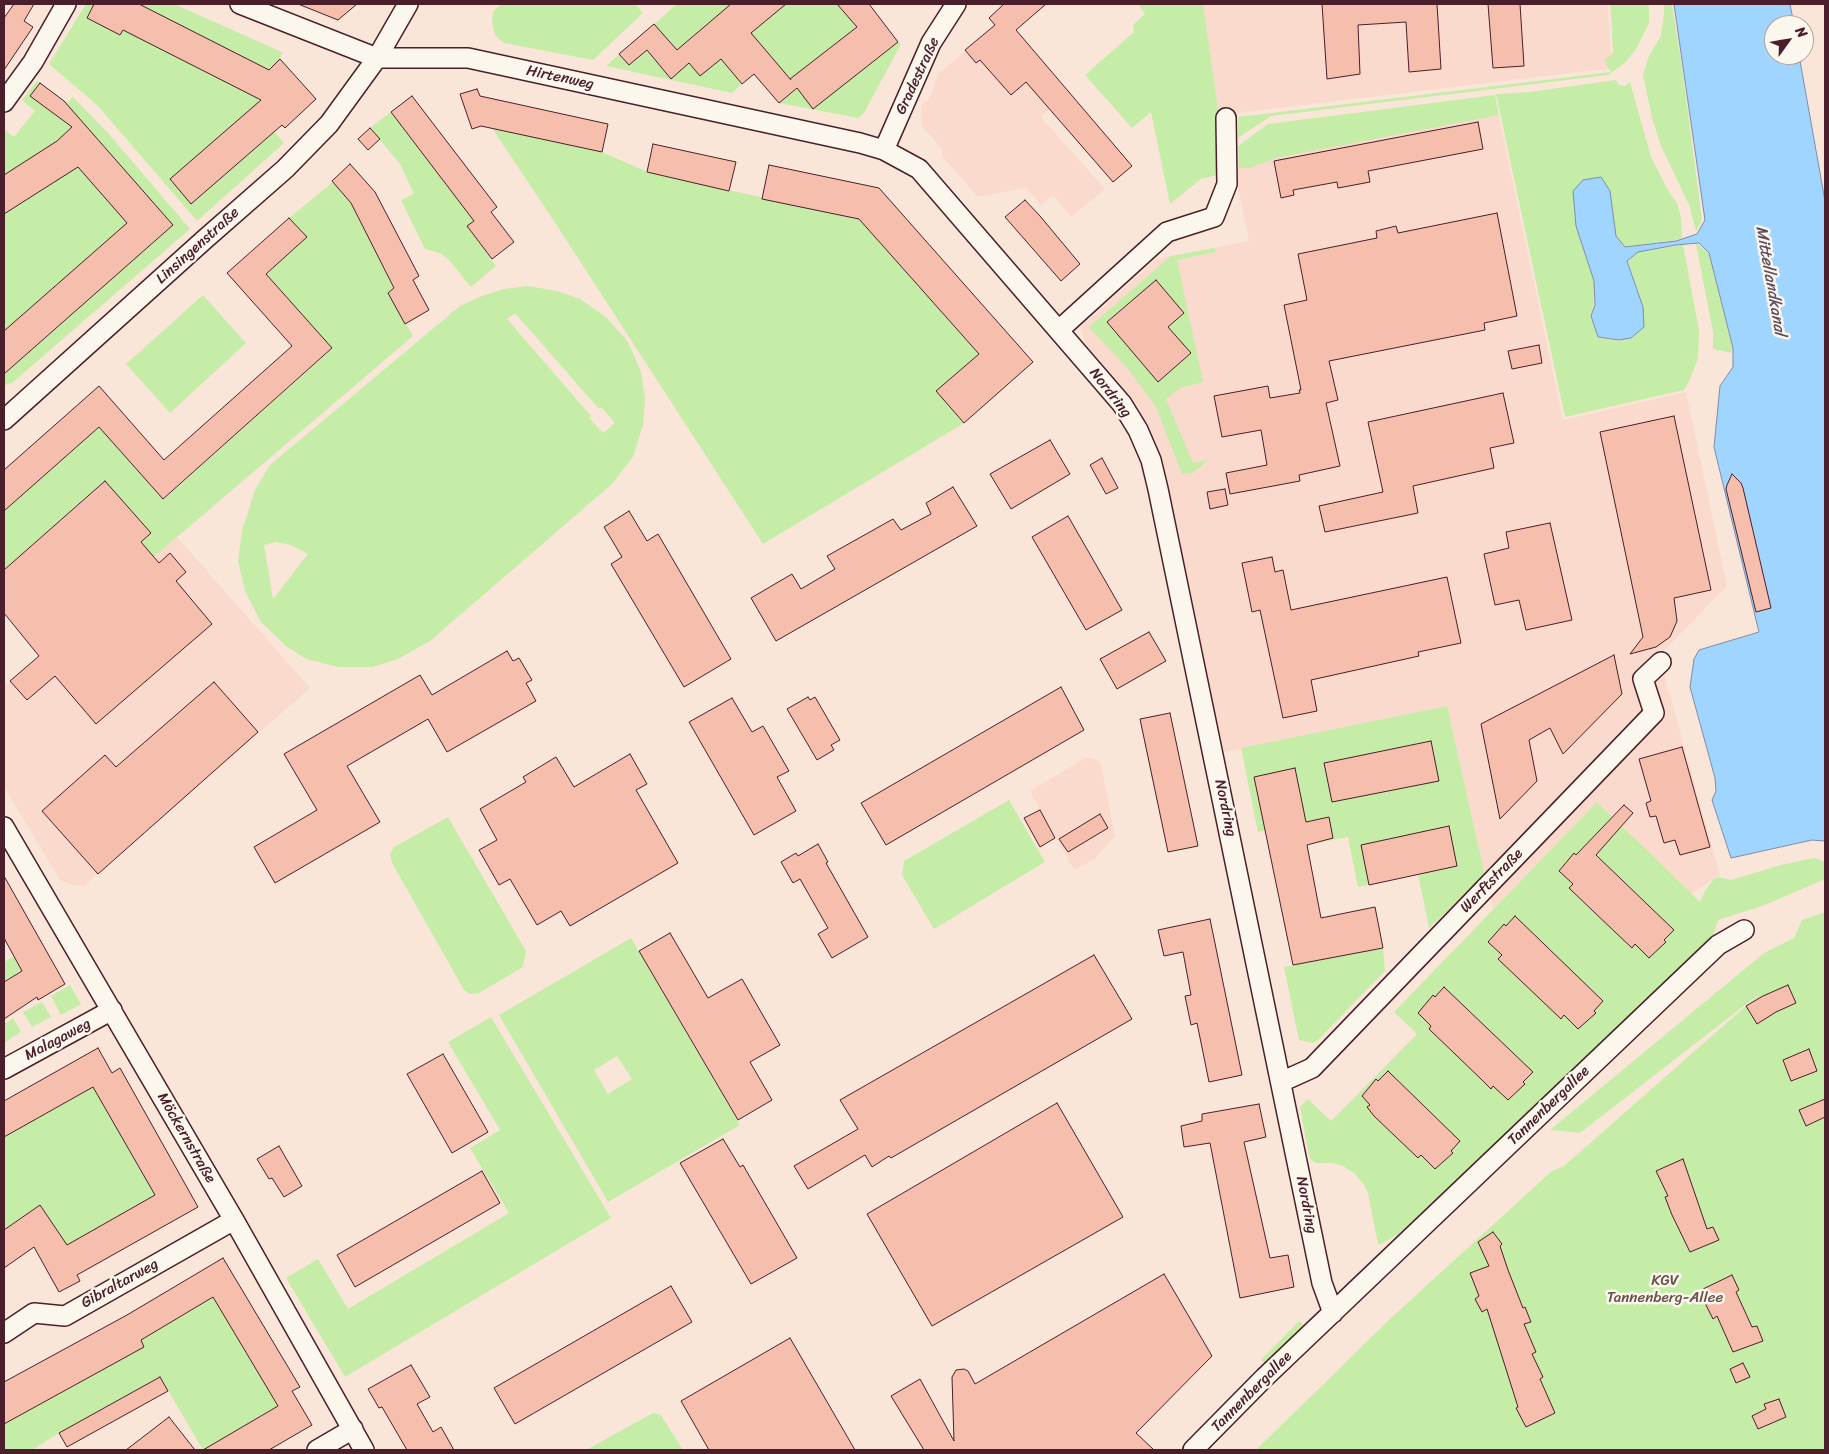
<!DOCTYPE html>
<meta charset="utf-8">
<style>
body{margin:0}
#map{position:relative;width:1829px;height:1454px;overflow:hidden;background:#fae6d9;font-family:Sriracha,sans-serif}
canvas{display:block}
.frame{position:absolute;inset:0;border:5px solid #4a1f2b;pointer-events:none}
.north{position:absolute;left:1764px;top:15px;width:50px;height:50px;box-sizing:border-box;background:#fbf7ec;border:1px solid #b4a19f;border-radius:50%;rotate:58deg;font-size:14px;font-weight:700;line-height:20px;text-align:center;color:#4a1f2b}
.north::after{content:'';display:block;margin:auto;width:18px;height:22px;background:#4a1f2b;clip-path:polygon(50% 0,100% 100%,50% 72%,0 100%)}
</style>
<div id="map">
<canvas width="1829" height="1454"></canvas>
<div class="frame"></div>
<div class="north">N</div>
</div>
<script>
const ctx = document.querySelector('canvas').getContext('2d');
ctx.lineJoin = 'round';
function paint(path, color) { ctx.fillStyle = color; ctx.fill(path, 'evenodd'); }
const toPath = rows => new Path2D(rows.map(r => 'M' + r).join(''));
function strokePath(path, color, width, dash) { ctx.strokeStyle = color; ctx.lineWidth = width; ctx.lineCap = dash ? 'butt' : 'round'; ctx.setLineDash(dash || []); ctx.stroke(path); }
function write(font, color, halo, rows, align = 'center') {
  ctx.font = font + ' Sriracha,sans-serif'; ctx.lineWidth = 5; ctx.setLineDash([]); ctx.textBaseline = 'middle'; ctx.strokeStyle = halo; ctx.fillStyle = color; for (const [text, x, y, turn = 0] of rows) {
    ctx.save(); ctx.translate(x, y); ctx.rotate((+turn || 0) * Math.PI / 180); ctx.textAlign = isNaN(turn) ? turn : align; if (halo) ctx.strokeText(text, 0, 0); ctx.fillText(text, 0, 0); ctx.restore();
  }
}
paint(toPath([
 [1203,4,1608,4,1612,68,1219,115],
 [995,25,1006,38,996,47,1051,108,1041,117,1105,189,1071,217,1053,195,1041,205,1026,188,978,197,942,156,942,149,922,126,921,115,922,104,930,99,937,75],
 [1496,103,1563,420,1686,392,1727,586,1659,656,1720,875,1691,894,1597,802,1493,909,1447,706,1224,752,1163,481,1137,405,1085,343,1081,327,1157,259,1249,241,1232,157],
 [177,537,310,688,84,886,73,885,60,880,4,787,4,686],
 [1087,757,1099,761,1101,765,1115,836,1095,859,1074,870,1030,791]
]), '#f9dacc');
paint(toPath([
 [86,4,174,4,282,52,280,59,249,89,264,106,257,112,284,143,197,221,98,106,49,64],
 [502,4,635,4,643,13,593,60,504,43,495,35,492,22,493,11],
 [677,4,837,4,857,27,790,79,762,47,732,72,742,84,732,93,606,66],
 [1138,4,1203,4,1219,115,1221,174,1201,179,1170,204,1151,112,1132,128,1085,75,1134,32,1133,25,1145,14],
 [1610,4,1649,4,1649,23,1636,49,1625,63,1608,75,1271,116,1238,138,1238,117,1611,72,1604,61,1613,53,1612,31,1615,29,1612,30],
 [1664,4,1672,4,1682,67,1702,220,1696,232,1690,207,1661,146,1652,118,1643,75,1649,56,1661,36,1664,12],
 [898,42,901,44,864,113,858,118,779,103,797,88,813,108],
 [1616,80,1619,85,1625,86,1630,82,1651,157,1669,192,1677,203,1681,218,1682,238,1675,240,1625,247,1616,236,1610,191,1601,177,1583,180,1573,191,1576,226,1594,281,1594,305,1590,316,1598,338,1619,341,1632,338,1644,327,1643,307,1628,261,1638,252,1683,245,1699,330,1698,358,1691,377,1684,390,1565,417,1496,94,1529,92],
 [37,81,68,103,73,97,108,133,190,229,12,383,5,385,4,129,14,137,35,111,22,100],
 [1495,95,1499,115,1276,158,1250,168,1239,168,1238,146,1268,124],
 [391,112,474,221,467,226,496,266,471,287,449,260,440,253,425,249,401,200,414,194,400,164,370,128],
 [492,128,602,152,647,172,859,219,979,354,937,391,964,423,763,544,552,218],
 [333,182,351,203,394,289,389,293,413,336,143,566,105,481,4,570,4,511,99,427,164,499,332,349,266,274,307,237,289,218],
 [1696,244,1699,245,1709,254,1732,347,1732,353,1713,349,1713,332],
 [1215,248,1216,252,1177,260,1203,382,1180,388,1166,399,1193,463,1207,460,1202,466,1191,473,1182,474,1156,407,1129,370,1089,327,1171,256],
 [528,286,557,291,580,299,606,317,628,342,641,372,645,399,643,425,633,457,612,484,430,641,398,659,373,667,338,667,306,659,286,646,261,622,245,591,238,561,242,531,255,490,270,465,460,306,482,296,504,289],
 [515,313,599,409,601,407,615,423,603,433,589,418,591,416,507,319],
 [276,542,291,545,308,554,273,599,264,545],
 [203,295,246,343,170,413,126,364],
 [1447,706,1485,875,1429,928,1418,874,1358,887,1348,837,1318,843,1313,821,1258,832,1241,748],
 [1009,800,1045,862,934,929,902,875,904,861],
 [1597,802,1700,902,1705,891,1714,879,1719,877,1731,880,1781,865,1814,858,1825,862,1825,879,1765,905,1718,920,1714,933,1716,937,1400,1233,1381,1244,1378,1244,1368,1193,1364,1185,1354,1173,1343,1166,1333,1163,1316,1163,1311,1160,1309,1156,1300,1107,1308,1099,1331,1121,1417,1034,1394,1012],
 [448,817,526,951,523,967,479,993,470,994,464,990,392,863,390,854,394,847],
 [1825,912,1825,1450,1256,1450,1392,1317,1552,1171,1564,1166,1763,991,1580,1133,1550,1130,1764,953,1794,938,1802,920],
 [631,938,740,1125,608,1202,499,1015],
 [617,1056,632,1079,608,1094,594,1070],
 [1383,948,1385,971,1317,1041,1313,1043,1299,1040,1284,967],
 [14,956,22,970,4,981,4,962],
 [70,985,81,1004,61,1015,51,996],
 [42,1002,51,1017,32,1027,23,1012],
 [491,1017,611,1218,345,1377,286,1278,318,1259,348,1309,509,1213,470,1148,500,1130,448,1042],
 [13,1018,21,1032,4,1043,4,1024],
 [93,1087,155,1195,62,1248,58,1232,40,1205,4,1230,4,1137],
 [213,1297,278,1406,203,1450,160,1377,59,1433,32,1450,8,1449,4,1450,4,1424,144,1347,141,1340],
 [1299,1321,1306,1327,1268,1366,1261,1360],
 [653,1413,661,1415,683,1450,586,1450]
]), '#c5eda8');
const water = toPath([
 [1674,4,1790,4,1794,25,1774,25,1774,55,1799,55,1825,201,1825,841,1812,840,1731,858,1712,800,1716,791,1715,778,1690,687,1694,659,1699,650,1759,632,1714,447,1720,386,1733,367,1733,348,1709,253,1699,243,1676,245,1638,252,1627,261,1643,307,1644,327,1631,338,1619,340,1598,337,1591,316,1595,305,1594,281,1576,226,1573,191,1583,180,1601,177,1610,191,1616,236,1625,247,1676,241,1697,234,1705,220,1674,4]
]);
paint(water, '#9fd5fe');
strokePath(water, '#7d8caa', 1);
const building = toPath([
 [14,4,34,4,24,21,33,27,4,70,4,18,14,4],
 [94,4,139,4,269,70,280,59,316,99,285,128,282,125,191,204,170,179,261,100,123,30,120,35,87,18,94,4],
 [298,4,357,4,338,20,298,4],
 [731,4,786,4,751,33,791,80,790,79,857,27,837,4,869,4,898,42,813,109,797,88,779,103,754,74,742,84,721,59,700,76,689,63,671,79,647,50,629,65,619,54,654,24,677,50,731,4],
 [1004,4,1046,4,1016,30,1132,166,1113,182,1026,82,1011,95,980,60,976,63,965,50,995,25,989,18,1004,4],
 [1322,4,1437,4,1441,69,1409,72,1406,22,1358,25,1360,74,1327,79,1322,4],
 [1488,4,1520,4,1524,66,1493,68,1488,4],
 [40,83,64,101,173,225,4,374,4,331,127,223,78,167,4,214,4,175,57,141,72,127,30,96,40,83],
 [477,89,480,96,608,124,602,152,481,126,472,129,460,94,477,89],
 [412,96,497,207,491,212,514,242,492,259,467,226,474,221,391,112,412,96],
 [1478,122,1483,149,1368,171,1370,182,1338,188,1337,182,1293,190,1294,195,1281,198,1274,161,1478,122],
 [370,128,380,139,368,150,358,139,370,128],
 [653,144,736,162,729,191,647,172,653,144],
 [350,164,375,192,419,276,413,280,429,310,405,324,388,293,394,288,351,203,332,181,350,164],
 [769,165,879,188,1033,362,964,423,936,391,979,354,859,219,762,199,769,165],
 [1025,200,1040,216,1080,264,1061,281,1005,217,1025,200],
 [1497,213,1517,316,1484,323,1485,330,1329,361,1338,400,1326,403,1340,466,1299,475,1300,481,1230,494,1226,473,1267,465,1261,430,1222,437,1214,396,1268,386,1270,398,1300,393,1299,390,1301,390,1284,305,1307,300,1298,254,1377,238,1376,231,1396,226,1398,233,1497,213],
 [289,218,307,237,266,274,332,348,163,499,99,427,4,511,4,470,99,386,164,460,292,346,227,273,289,218],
 [1156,280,1184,313,1168,327,1191,353,1158,382,1107,322,1156,280],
 [1539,345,1542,363,1512,369,1508,351,1539,345],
 [1503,393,1514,443,1490,448,1494,468,1413,486,1418,513,1325,532,1319,506,1383,492,1368,422,1503,393],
 [1674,416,1711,590,1674,598,1677,621,1670,637,1656,647,1630,654,1643,637,1600,432,1674,416],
 [1050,440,1070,474,1011,509,990,474,1050,440],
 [1102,458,1118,488,1106,494,1090,465,1102,458],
 [1732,474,1741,483,1743,488,1771,608,1756,612,1726,489,1727,485,1732,474],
 [105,481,151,533,141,542,159,563,170,553,186,572,176,581,212,624,96,724,55,676,27,700,10,681,39,656,4,613,4,570,105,481],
 [953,487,977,526,776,641,751,598,792,574,801,589,835,569,827,556,893,519,901,530,931,514,926,503,953,487],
 [1225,489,1228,505,1210,509,1207,492,1225,489],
 [629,511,647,541,658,534,731,659,684,687,611,564,622,557,604,527,629,511],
 [1068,516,1122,610,1086,630,1032,537,1068,516],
 [1550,523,1572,620,1526,630,1519,600,1495,605,1484,554,1509,548,1506,532,1550,523],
 [1272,557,1275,572,1283,570,1291,610,1447,577,1461,643,1418,652,1419,656,1311,680,1317,711,1283,718,1260,610,1252,612,1242,563,1272,557],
 [1149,632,1166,661,1117,689,1100,659,1149,632],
 [507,651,513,661,519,658,532,680,526,683,536,701,447,752,428,719,347,766,380,822,275,883,254,847,317,810,284,754,420,675,432,695,507,651],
 [1614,655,1622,694,1563,754,1550,728,1529,740,1537,781,1500,819,1481,724,1614,655],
 [214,682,258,732,98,874,42,811,105,755,116,767,214,682],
 [1061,687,1084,730,886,845,861,803,1061,687],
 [808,697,810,700,815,697,840,740,831,745,834,750,817,760,787,709,808,697],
 [732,698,752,732,763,726,789,771,777,777,796,811,754,835,689,722,732,698],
 [1170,713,1198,846,1168,852,1140,719,1170,713],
 [1431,741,1439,781,1332,802,1324,763,1431,741],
 [1682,747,1710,847,1680,855,1675,840,1664,843,1656,816,1650,817,1646,803,1651,801,1639,759,1682,747],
 [630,754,647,784,636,790,678,863,570,926,561,911,537,925,510,879,499,885,479,850,497,840,480,809,526,782,523,777,556,757,574,787,630,754],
 [1295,768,1306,822,1329,817,1333,838,1307,845,1321,918,1375,907,1383,948,1293,965,1254,777,1295,768],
 [1624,805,1633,813,1596,855,1674,930,1664,940,1666,942,1649,958,1635,944,1632,948,1615,932,1569,888,1573,884,1559,871,1574,853,1576,855,1624,805],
 [1040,810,1055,838,1040,847,1024,818,1040,810],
 [1100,814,1108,828,1068,852,1059,839,1100,814],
 [1449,826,1457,866,1369,885,1361,845,1449,826],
 [818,844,828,862,826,863,868,937,832,958,818,934,828,928,800,879,793,883,781,862,796,853,798,856,818,844],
 [4,876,65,984,38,1000,37,997,4,1019,4,982,22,971,4,938,4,876],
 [1515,916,1603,1001,1594,1011,1596,1013,1578,1029,1564,1015,1561,1019,1498,959,1502,955,1488,942,1504,924,1506,926,1515,916],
 [1210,919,1242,1075,1209,1082,1197,1023,1191,1025,1185,996,1191,995,1183,952,1164,956,1158,930,1210,919],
 [670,933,708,998,742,979,780,1045,750,1062,772,1100,738,1120,639,951,670,933],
 [1094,955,1132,1019,891,1158,889,1156,872,1167,865,1155,808,1189,794,1166,858,1129,840,1100,1094,955],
 [1788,985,1796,1003,1776,1012,1757,1024,1746,1006,1763,996,1788,985],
 [1444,987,1533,1072,1523,1082,1525,1084,1508,1100,1493,1086,1491,1089,1482,1080,1429,1029,1431,1026,1418,1013,1433,995,1435,997,1444,987],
 [98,1048,112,1073,120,1068,198,1207,77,1275,80,1281,59,1292,34,1247,4,1268,4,1230,40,1205,67,1245,155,1195,93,1087,4,1137,4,1101,98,1048],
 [1809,1049,1817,1071,1791,1081,1783,1060,1809,1049],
 [443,1054,488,1132,452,1153,407,1074,443,1054],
 [1388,1071,1460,1141,1451,1151,1453,1153,1435,1169,1421,1155,1418,1158,1374,1116,1367,1107,1370,1105,1362,1096,1376,1079,1378,1081,1388,1071],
 [1825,1099,1825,1117,1806,1126,1799,1110,1825,1099],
 [1057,1103,1123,1217,932,1326,867,1214,1057,1103],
 [1259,1104,1266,1137,1244,1142,1270,1258,1288,1255,1294,1287,1240,1298,1210,1143,1184,1147,1181,1126,1202,1121,1202,1114,1259,1104],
 [723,1139,740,1167,743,1165,797,1258,751,1284,680,1163,723,1139],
 [279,1146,302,1186,284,1197,272,1178,269,1179,257,1159,279,1146],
 [1683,1159,1707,1229,1713,1227,1719,1240,1690,1252,1672,1215,1665,1197,1668,1196,1656,1171,1683,1159],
 [482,1171,500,1203,355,1287,337,1255,482,1171],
 [1493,1232,1502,1244,1500,1246,1508,1270,1523,1308,1525,1307,1531,1322,1524,1324,1536,1352,1532,1354,1543,1377,1540,1379,1555,1413,1526,1427,1516,1408,1518,1407,1487,1309,1482,1312,1475,1299,1479,1296,1470,1273,1489,1266,1478,1242,1493,1232],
 [223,1258,300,1387,292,1391,312,1425,269,1450,203,1450,278,1406,213,1297,141,1340,144,1347,4,1424,4,1382,127,1315,223,1258],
 [1164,1274,1212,1356,1136,1433,1154,1450,924,1450,891,1396,920,1379,954,1441,952,1377,956,1370,964,1369,968,1371,975,1384,1164,1274],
 [1732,1275,1739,1290,1736,1292,1752,1327,1757,1326,1763,1341,1733,1352,1717,1316,1713,1319,1704,1301,1708,1299,1703,1289,1732,1275],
 [671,1286,692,1322,515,1424,494,1388,671,1286],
 [790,1338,855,1450,709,1450,681,1401,790,1338],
 [1743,1363,1750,1377,1736,1383,1730,1369,1743,1363],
 [411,1365,430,1397,417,1404,433,1432,441,1427,454,1450,407,1450,382,1407,379,1408,368,1389,411,1365],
 [160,1377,168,1391,67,1447,59,1433,160,1377],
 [1779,1399,1786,1417,1758,1429,1752,1416,1766,1409,1764,1404,1779,1399],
 [169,1417,195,1450,126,1450,169,1417]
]);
paint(building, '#f6beac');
strokePath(building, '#4a1f2b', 1);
const minor = toPath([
 [240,4,377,58,468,58,860,143,884,150,919,169,1122,404,1138,430,1151,460,1158,489,1322,1283,1333,1313],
 [4,102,33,62,66,4],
 [884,150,931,43,956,4],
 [1059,330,1167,232,1214,217,1227,184,1226,118],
 [4,420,204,240,285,169,329,124,377,58,408,4],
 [4,827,234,1220,364,1450],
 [4,1069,112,1010],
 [1281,1082,1312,1068,1654,713,1643,679,1661,662],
 [4,1333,34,1313,65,1316,234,1220],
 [317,1450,353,1429],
 [1193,1450,1265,1377,1718,945,1744,930]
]);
strokePath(minor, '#4a1f2b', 22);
strokePath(minor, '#fbf7ec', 19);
write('15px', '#4a1f2b', '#fbf7ec', [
 ["Gradestraße",918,76,-65],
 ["Hirtenweg",560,78,12],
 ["Linsingenstraße",198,246,-42],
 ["Nordring",1110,393,52],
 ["Nordring",1225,808,78],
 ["Werftstraße",1492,881,-46],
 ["Malagaweg",58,1040,-28],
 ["Tannenbergallee",1549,1106,-44],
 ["Möckernstraße",186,1138,60],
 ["Nordring",1306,1205,79],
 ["Gibraltarweg",120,1284,-29],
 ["Tannenbergallee",1252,1392,-45]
]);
write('15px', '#69524a', '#fbf7ec', [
 ["KGV",1665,1281],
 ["Tannenberg-Allee",1665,1298]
]);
write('italic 16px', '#5f4c60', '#fbf7ec', [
 ["Mittellandkanal",1770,281,80]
]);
</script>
